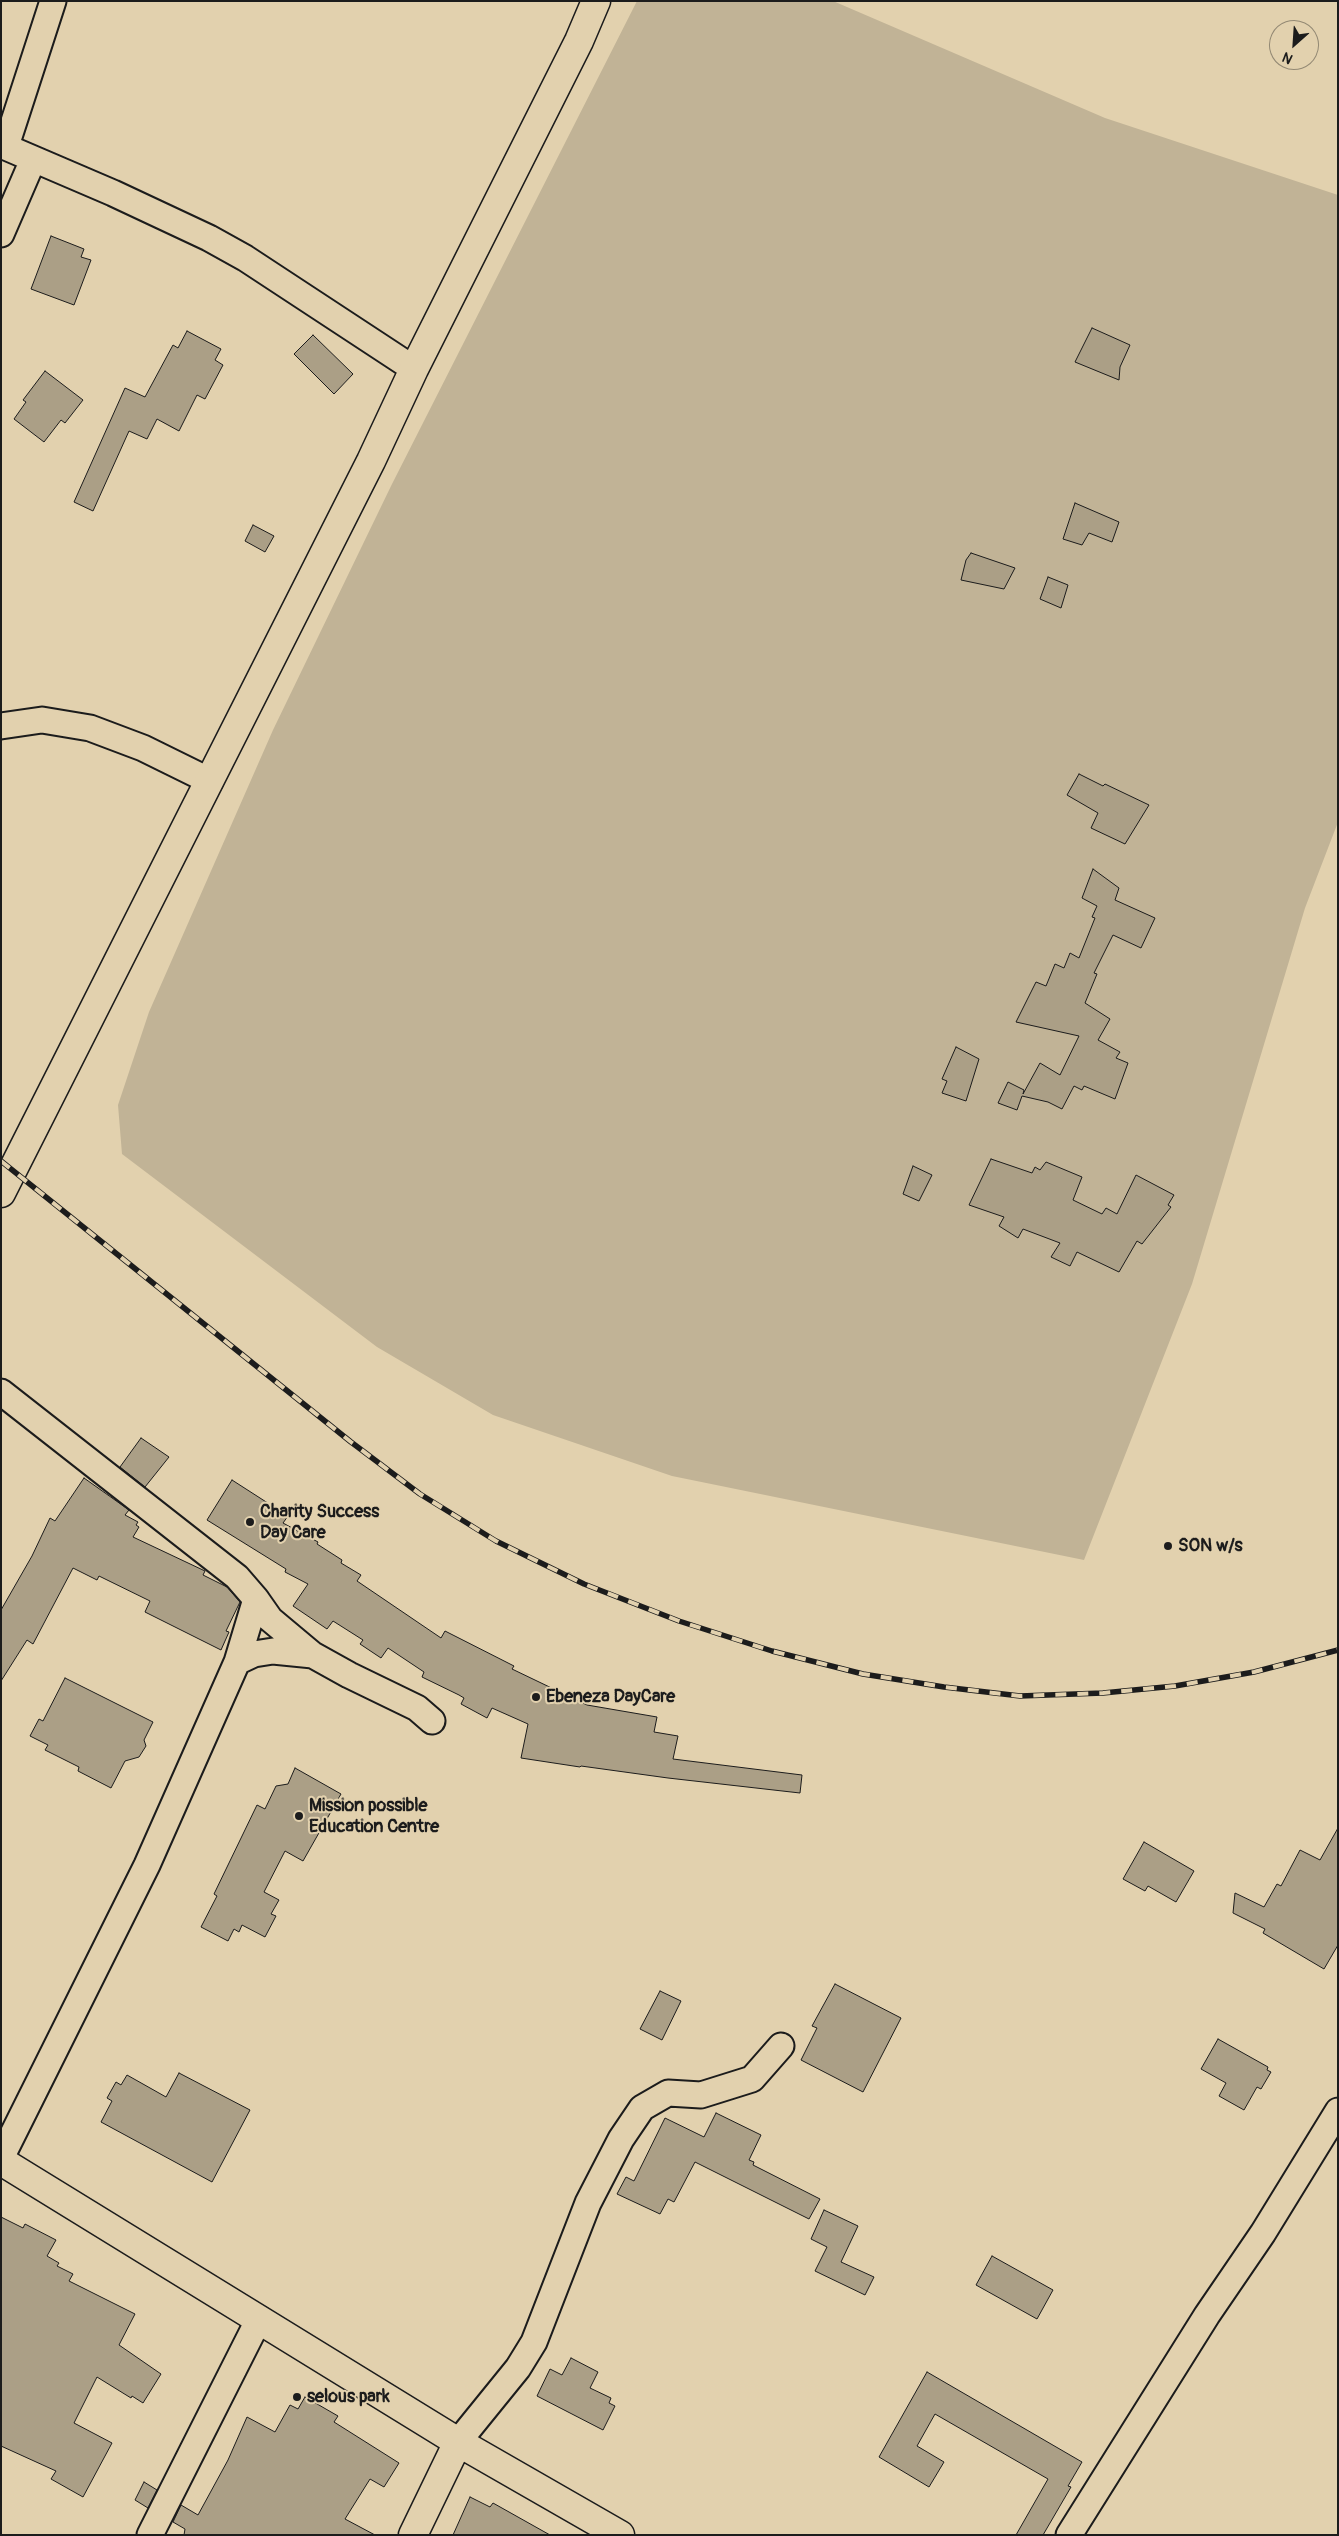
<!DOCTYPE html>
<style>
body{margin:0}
#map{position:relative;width:1339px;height:2536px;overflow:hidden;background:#e2d1ae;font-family:Pangolin,sans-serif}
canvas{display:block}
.frame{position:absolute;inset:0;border:2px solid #1c1c1c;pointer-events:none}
.north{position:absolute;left:1269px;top:20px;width:50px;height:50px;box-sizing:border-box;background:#e2d1ae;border:1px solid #938974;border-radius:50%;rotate:206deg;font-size:14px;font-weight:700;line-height:20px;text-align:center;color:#1c1c1c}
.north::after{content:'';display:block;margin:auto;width:18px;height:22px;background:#1c1c1c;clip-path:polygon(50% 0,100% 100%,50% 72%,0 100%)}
</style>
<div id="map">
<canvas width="1339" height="2536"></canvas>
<div class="frame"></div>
<div class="north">N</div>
</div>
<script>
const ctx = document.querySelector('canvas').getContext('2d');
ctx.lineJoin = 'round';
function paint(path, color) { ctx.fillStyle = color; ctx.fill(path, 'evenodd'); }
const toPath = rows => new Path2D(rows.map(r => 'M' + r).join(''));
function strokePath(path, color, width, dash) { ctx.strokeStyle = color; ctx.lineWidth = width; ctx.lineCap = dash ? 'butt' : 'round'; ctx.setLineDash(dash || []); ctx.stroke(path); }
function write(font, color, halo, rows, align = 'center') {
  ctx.font = font + ' Pangolin,sans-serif'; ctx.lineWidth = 4; ctx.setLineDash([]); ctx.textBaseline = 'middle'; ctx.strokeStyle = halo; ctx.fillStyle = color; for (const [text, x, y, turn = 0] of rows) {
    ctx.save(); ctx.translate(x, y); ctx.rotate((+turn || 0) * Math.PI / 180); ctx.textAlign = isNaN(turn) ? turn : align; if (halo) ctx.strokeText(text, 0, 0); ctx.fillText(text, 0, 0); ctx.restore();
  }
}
paint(toPath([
 [637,1,833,1,1105,118,1338,195,1338,822,1305,908,1192,1284,1084,1560,672,1476,493,1415,377,1347,122,1154,118,1105,149,1012,273,730,392,484]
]), '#c1b396');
const building = toPath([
 [51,236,84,249,81,257,91,260,74,305,31,289,51,236],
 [1092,328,1130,345,1120,367,1119,380,1075,362,1092,328],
 [187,331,221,349,215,360,223,365,205,399,197,395,179,431,157,419,147,439,129,431,93,511,74,502,125,388,145,397,173,345,178,348,187,331],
 [313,335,353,374,334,394,294,354,313,335],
 [45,371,83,400,65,423,61,420,44,442,14,419,26,402,23,400,45,371],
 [1075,503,1119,522,1112,542,1089,533,1082,545,1063,539,1075,503],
 [253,525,274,536,265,552,245,541,253,525],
 [971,553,1015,568,1004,589,961,580,966,560,971,553],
 [1048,577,1068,585,1061,608,1040,599,1048,577],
 [1079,774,1103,786,1105,784,1149,805,1125,844,1091,828,1098,813,1067,795,1079,774],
 [1093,869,1119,888,1115,900,1155,918,1141,948,1113,935,1094,973,1097,974,1085,1003,1110,1019,1098,1040,1120,1052,1116,1058,1128,1063,1115,1099,1084,1086,1082,1090,1074,1086,1062,1109,1048,1102,1022,1096,1017,1110,998,1103,1008,1082,1024,1090,1023,1094,1040,1063,1060,1075,1079,1036,1016,1022,1036,982,1046,986,1055,964,1064,968,1070,953,1079,958,1095,918,1092,917,1097,906,1082,898,1093,869],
 [956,1047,979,1059,966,1101,942,1093,947,1081,942,1079,956,1047],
 [991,1159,1032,1173,1035,1167,1040,1170,1046,1162,1082,1177,1073,1200,1102,1214,1106,1208,1117,1214,1136,1175,1174,1195,1168,1205,1171,1207,1142,1244,1137,1241,1119,1272,1077,1252,1070,1266,1051,1257,1060,1243,1023,1229,1018,1238,999,1226,1004,1217,969,1205,991,1159],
 [913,1166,932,1175,919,1201,903,1194,913,1166],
 [141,1438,169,1457,145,1487,120,1467,141,1438],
 [84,1478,129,1510,125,1515,138,1522,136,1525,139,1527,133,1537,205,1571,203,1575,227,1587,240,1602,226,1631,229,1632,221,1650,145,1612,150,1601,99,1576,97,1580,73,1568,33,1644,27,1640,1,1681,1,1610,32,1556,50,1518,55,1521,84,1478],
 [232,1480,288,1516,283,1523,318,1542,317,1544,342,1560,341,1563,361,1575,357,1581,441,1638,445,1631,514,1666,512,1669,587,1705,657,1717,654,1732,678,1736,673,1759,802,1775,800,1793,668,1778,581,1766,580,1767,521,1758,528,1724,492,1708,487,1718,461,1704,464,1698,459,1695,422,1677,424,1672,388,1648,381,1658,360,1644,363,1640,333,1621,327,1629,293,1606,308,1584,285,1572,286,1569,207,1520,232,1480],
 [65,1678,153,1722,144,1740,146,1746,139,1757,125,1761,111,1788,78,1771,79,1767,45,1750,48,1745,30,1736,39,1719,43,1721,65,1678],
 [295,1768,341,1794,303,1861,285,1851,264,1892,279,1900,271,1914,276,1916,265,1937,242,1925,239,1932,234,1929,228,1941,201,1927,217,1896,214,1894,257,1805,265,1809,276,1786,288,1784,295,1768],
 [1338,1828,1338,1945,1324,1969,1263,1933,1265,1929,1233,1913,1235,1893,1264,1907,1277,1884,1281,1886,1300,1850,1320,1860,1338,1828],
 [1144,1842,1194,1871,1176,1902,1148,1886,1145,1891,1123,1879,1144,1842],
 [835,1984,901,2018,863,2092,801,2060,817,2028,812,2026,835,1984],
 [660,1991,681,2001,662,2040,640,2029,660,1991],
 [1218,2039,1268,2067,1267,2070,1271,2072,1261,2089,1257,2087,1244,2110,1219,2096,1226,2083,1201,2069,1218,2039],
 [179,2073,250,2110,212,2182,101,2122,112,2101,107,2098,116,2082,121,2085,127,2075,166,2097,179,2073],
 [716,2113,761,2135,749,2160,754,2162,753,2165,820,2199,809,2219,695,2162,674,2202,668,2199,660,2214,617,2194,626,2177,634,2181,665,2118,704,2137,716,2113],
 [824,2210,858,2226,841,2262,874,2277,865,2295,815,2271,827,2247,811,2239,824,2210],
 [1,2217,23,2228,25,2224,56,2240,47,2256,59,2263,57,2266,73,2274,69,2281,135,2314,119,2345,161,2374,143,2403,132,2396,131,2398,97,2377,74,2423,112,2443,83,2497,51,2479,56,2471,1,2446,1,2217],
 [992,2256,1053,2290,1037,2319,976,2285,992,2256],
 [571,2358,598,2372,590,2388,611,2398,609,2403,615,2406,603,2430,537,2396,550,2369,562,2375,571,2358],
 [927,2372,1082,2462,1068,2486,1071,2487,1043,2535,1016,2535,1048,2479,935,2414,917,2446,944,2462,929,2487,879,2457,927,2372],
 [305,2397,338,2416,334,2422,399,2463,384,2487,370,2479,345,2519,375,2535,184,2535,185,2529,173,2522,181,2505,198,2515,228,2460,247,2417,275,2432,290,2405,298,2409,305,2397],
 [144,2482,157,2490,148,2508,135,2500,144,2482],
 [470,2497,490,2507,493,2503,550,2535,453,2535,470,2497]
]);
paint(building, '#ab9f86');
strokePath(building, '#1c1c1c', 1);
const minor = toPath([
 [1,145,113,193,209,238,245,258,414,369],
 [6,146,53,1],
 [1,234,33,160],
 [1,726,42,720,90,728,143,748,210,781],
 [1,1392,237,1577,256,1599,237,1662,147,1865,1,2158],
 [256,1599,270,1619,313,1655,349,1675,417,1708,432,1721],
 [237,1662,254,1654,273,1651,313,1655],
 [458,2442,518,2368,534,2342,588,2203,621,2139,642,2108,668,2093,701,2095,752,2079,781,2046],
 [150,2535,259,2319],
 [1069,2535,1207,2315,1263,2233,1338,2111]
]);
const tertiary = toPath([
 [1,1193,371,461,414,369,579,41,596,1],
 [1,2161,458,2442,620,2535],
 [413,2535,458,2442]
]);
strokePath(minor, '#1c1c1c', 29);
strokePath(tertiary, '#1c1c1c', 31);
strokePath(minor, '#e2d1ae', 25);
strokePath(tertiary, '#e2d1ae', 28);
const rail = toPath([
 [1,1161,351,1442,420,1494,496,1541,584,1584,679,1621,772,1651,863,1674,944,1687,1020,1696,1103,1693,1175,1686,1254,1672,1338,1650]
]);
strokePath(rail, '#1c1c1c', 5.5);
strokePath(rail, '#e2d1ae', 4, [11]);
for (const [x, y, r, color] of [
 [250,1522,5,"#1c1c1c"],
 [1168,1546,5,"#1c1c1c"],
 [536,1697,5,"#1c1c1c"],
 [299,1816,5,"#1c1c1c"],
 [297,2397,5,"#1c1c1c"]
]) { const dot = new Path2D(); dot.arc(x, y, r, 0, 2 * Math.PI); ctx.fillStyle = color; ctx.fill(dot); strokePath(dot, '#e2d1ae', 2); }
write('bold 18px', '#1c1c1c', '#e2d1ae', [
 ["Charity Success",260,1512],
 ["Day Care",260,1533],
 ["SON w/s",1178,1546],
 ["Ebeneza DayCare",546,1697],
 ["Mission possible",309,1806],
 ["Education Centre",309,1827],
 ["selous park",307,2397]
], 'left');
</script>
